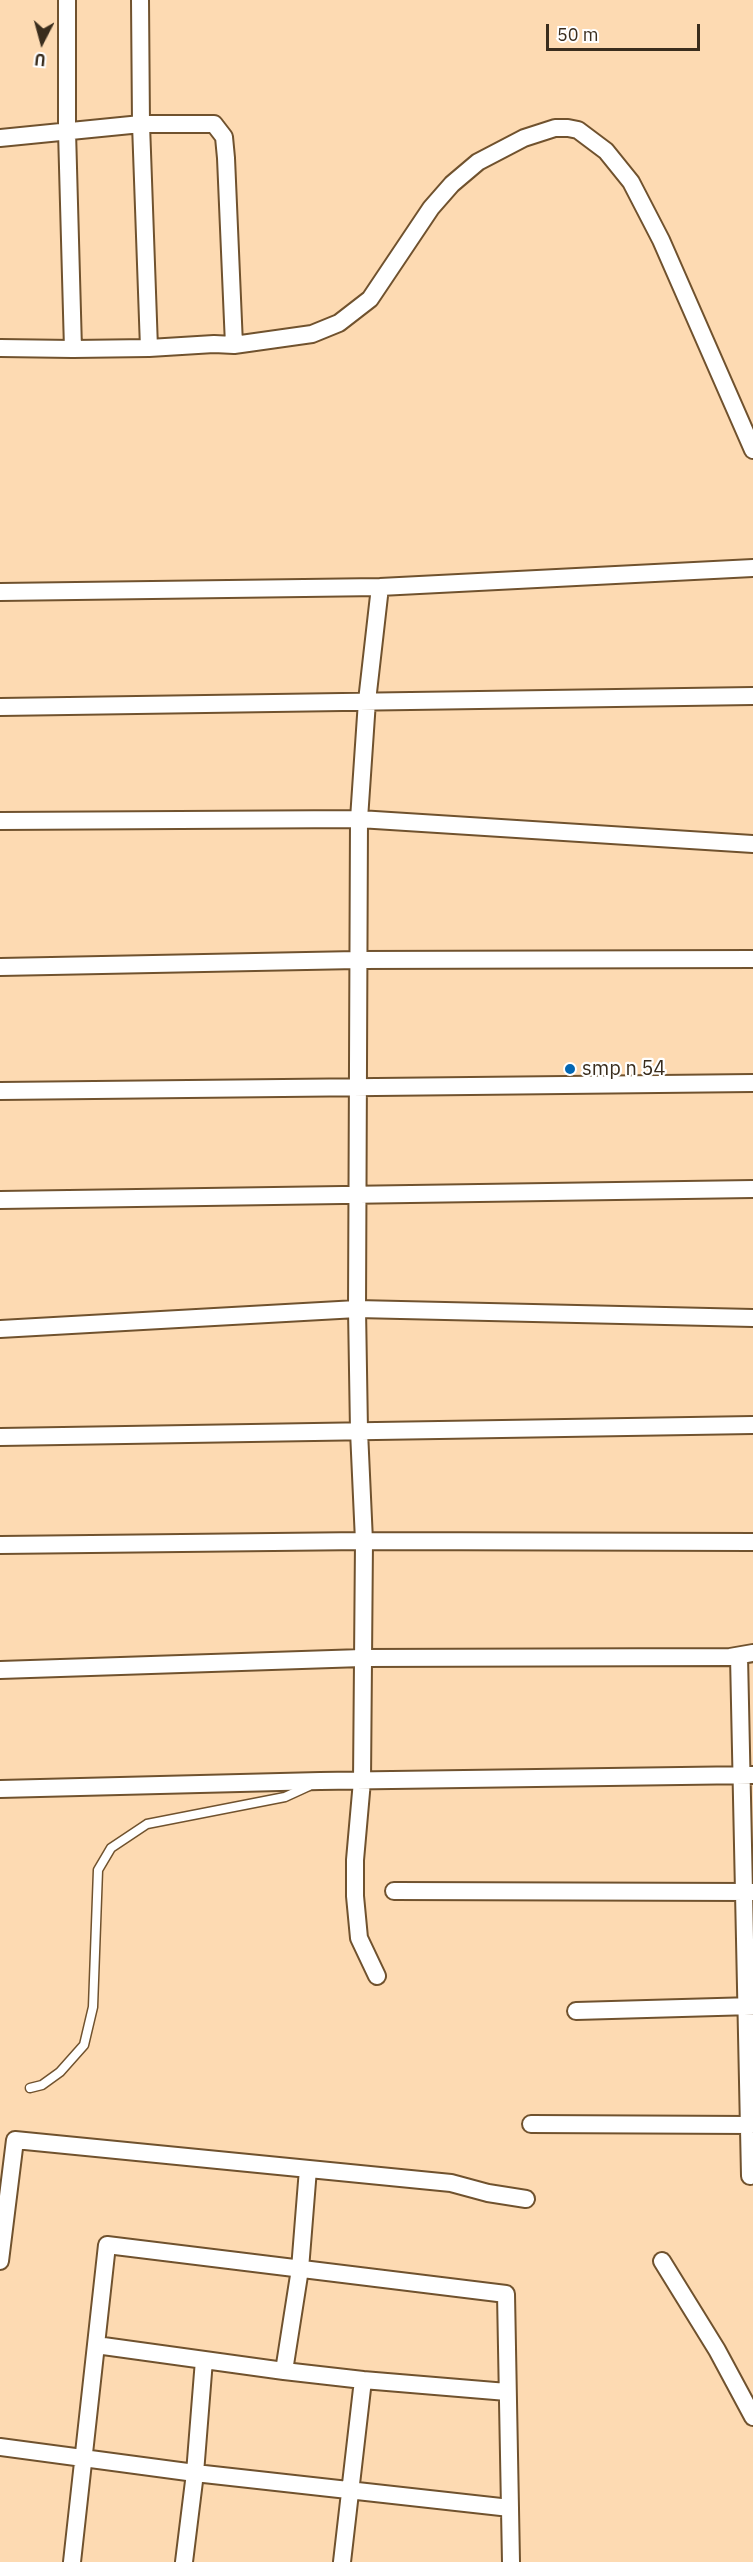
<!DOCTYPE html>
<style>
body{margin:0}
#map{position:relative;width:753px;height:2562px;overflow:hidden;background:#fddab2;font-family:"IBM Plex Sans",sans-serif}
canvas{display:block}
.north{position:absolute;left:12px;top:12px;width:60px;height:60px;-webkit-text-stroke:4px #fff;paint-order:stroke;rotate:186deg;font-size:16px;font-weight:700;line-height:24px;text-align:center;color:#3a2d1d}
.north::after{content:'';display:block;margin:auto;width:21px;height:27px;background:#3a2d1d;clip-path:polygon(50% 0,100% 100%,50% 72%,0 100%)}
.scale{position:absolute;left:546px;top:24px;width:154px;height:27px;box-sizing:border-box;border:3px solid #3a2d1d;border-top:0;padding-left:8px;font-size:18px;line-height:21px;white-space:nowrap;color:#3a2d1d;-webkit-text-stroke:4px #fff;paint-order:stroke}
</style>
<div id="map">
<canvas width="753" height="2562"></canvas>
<div class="north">U</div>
<div class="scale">50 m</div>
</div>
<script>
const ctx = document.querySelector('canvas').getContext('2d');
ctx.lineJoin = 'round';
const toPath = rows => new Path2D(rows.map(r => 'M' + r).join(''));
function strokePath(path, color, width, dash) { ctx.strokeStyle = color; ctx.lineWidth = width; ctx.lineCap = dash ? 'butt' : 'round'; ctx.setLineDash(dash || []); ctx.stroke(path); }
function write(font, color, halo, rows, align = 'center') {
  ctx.font = font + ' "IBM Plex Sans",sans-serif'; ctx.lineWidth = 4.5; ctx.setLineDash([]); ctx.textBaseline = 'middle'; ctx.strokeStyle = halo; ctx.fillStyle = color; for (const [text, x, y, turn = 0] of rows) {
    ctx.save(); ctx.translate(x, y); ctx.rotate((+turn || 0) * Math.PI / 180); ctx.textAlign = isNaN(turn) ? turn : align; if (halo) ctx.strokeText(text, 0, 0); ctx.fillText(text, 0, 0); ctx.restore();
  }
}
const lane = toPath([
 [30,2088,42,2085,60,2072,84,2045,93,2007,98,1870,111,1848,147,1824,285,1797,309,1786]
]);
const street = toPath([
 [67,0,67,131,73,349],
 [140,0,141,124,149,348],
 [0,138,141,124,214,124,224,137,226,158,234,345],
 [0,348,73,349,149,348,214,344,234,345,312,334,339,323,370,299,431,208,452,184,478,162,524,138,555,128,568,128,578,130,606,151,631,182,661,240,753,450],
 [0,592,380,587,753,568],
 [0,707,753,696],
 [0,821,359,819,753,844],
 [0,967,357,960,753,959],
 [0,1091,753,1083],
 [0,1200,753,1189],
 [0,1329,357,1309,753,1318],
 [0,1437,753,1425],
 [0,1545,364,1541,753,1542],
 [739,1656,750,2176],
 [0,1670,362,1658,730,1657,753,1653],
 [0,1789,320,1781,753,1775],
 [394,1891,753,1892],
 [377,1976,359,1938,355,1896,355,1860,362,1781,364,1541,359,1431,357,1309,359,819,367,701,380,587],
 [576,2011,753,2006],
 [531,2124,750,2125],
 [0,2261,15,2140,451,2183,488,2193,526,2199],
 [662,2261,717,2350,753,2417],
 [96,2345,284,2371,300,2269,308,2169],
 [284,2371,363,2380,507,2392],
 [0,2447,195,2473,510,2508],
 [72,2562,107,2245,506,2294,511,2562],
 [184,2562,195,2473,204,2360],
 [342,2562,363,2380]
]);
strokePath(lane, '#70522e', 11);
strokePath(street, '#70522e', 20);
strokePath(lane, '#fff', 8);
strokePath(street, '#fff', 16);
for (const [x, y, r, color] of [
 [570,1069,6,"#0266b3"]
]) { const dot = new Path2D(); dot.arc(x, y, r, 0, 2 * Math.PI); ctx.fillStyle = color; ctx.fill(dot); strokePath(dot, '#fff', 2); }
write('20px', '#3a2d1d', '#fff', [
 ["smp n 54",582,1069]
], 'left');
</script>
